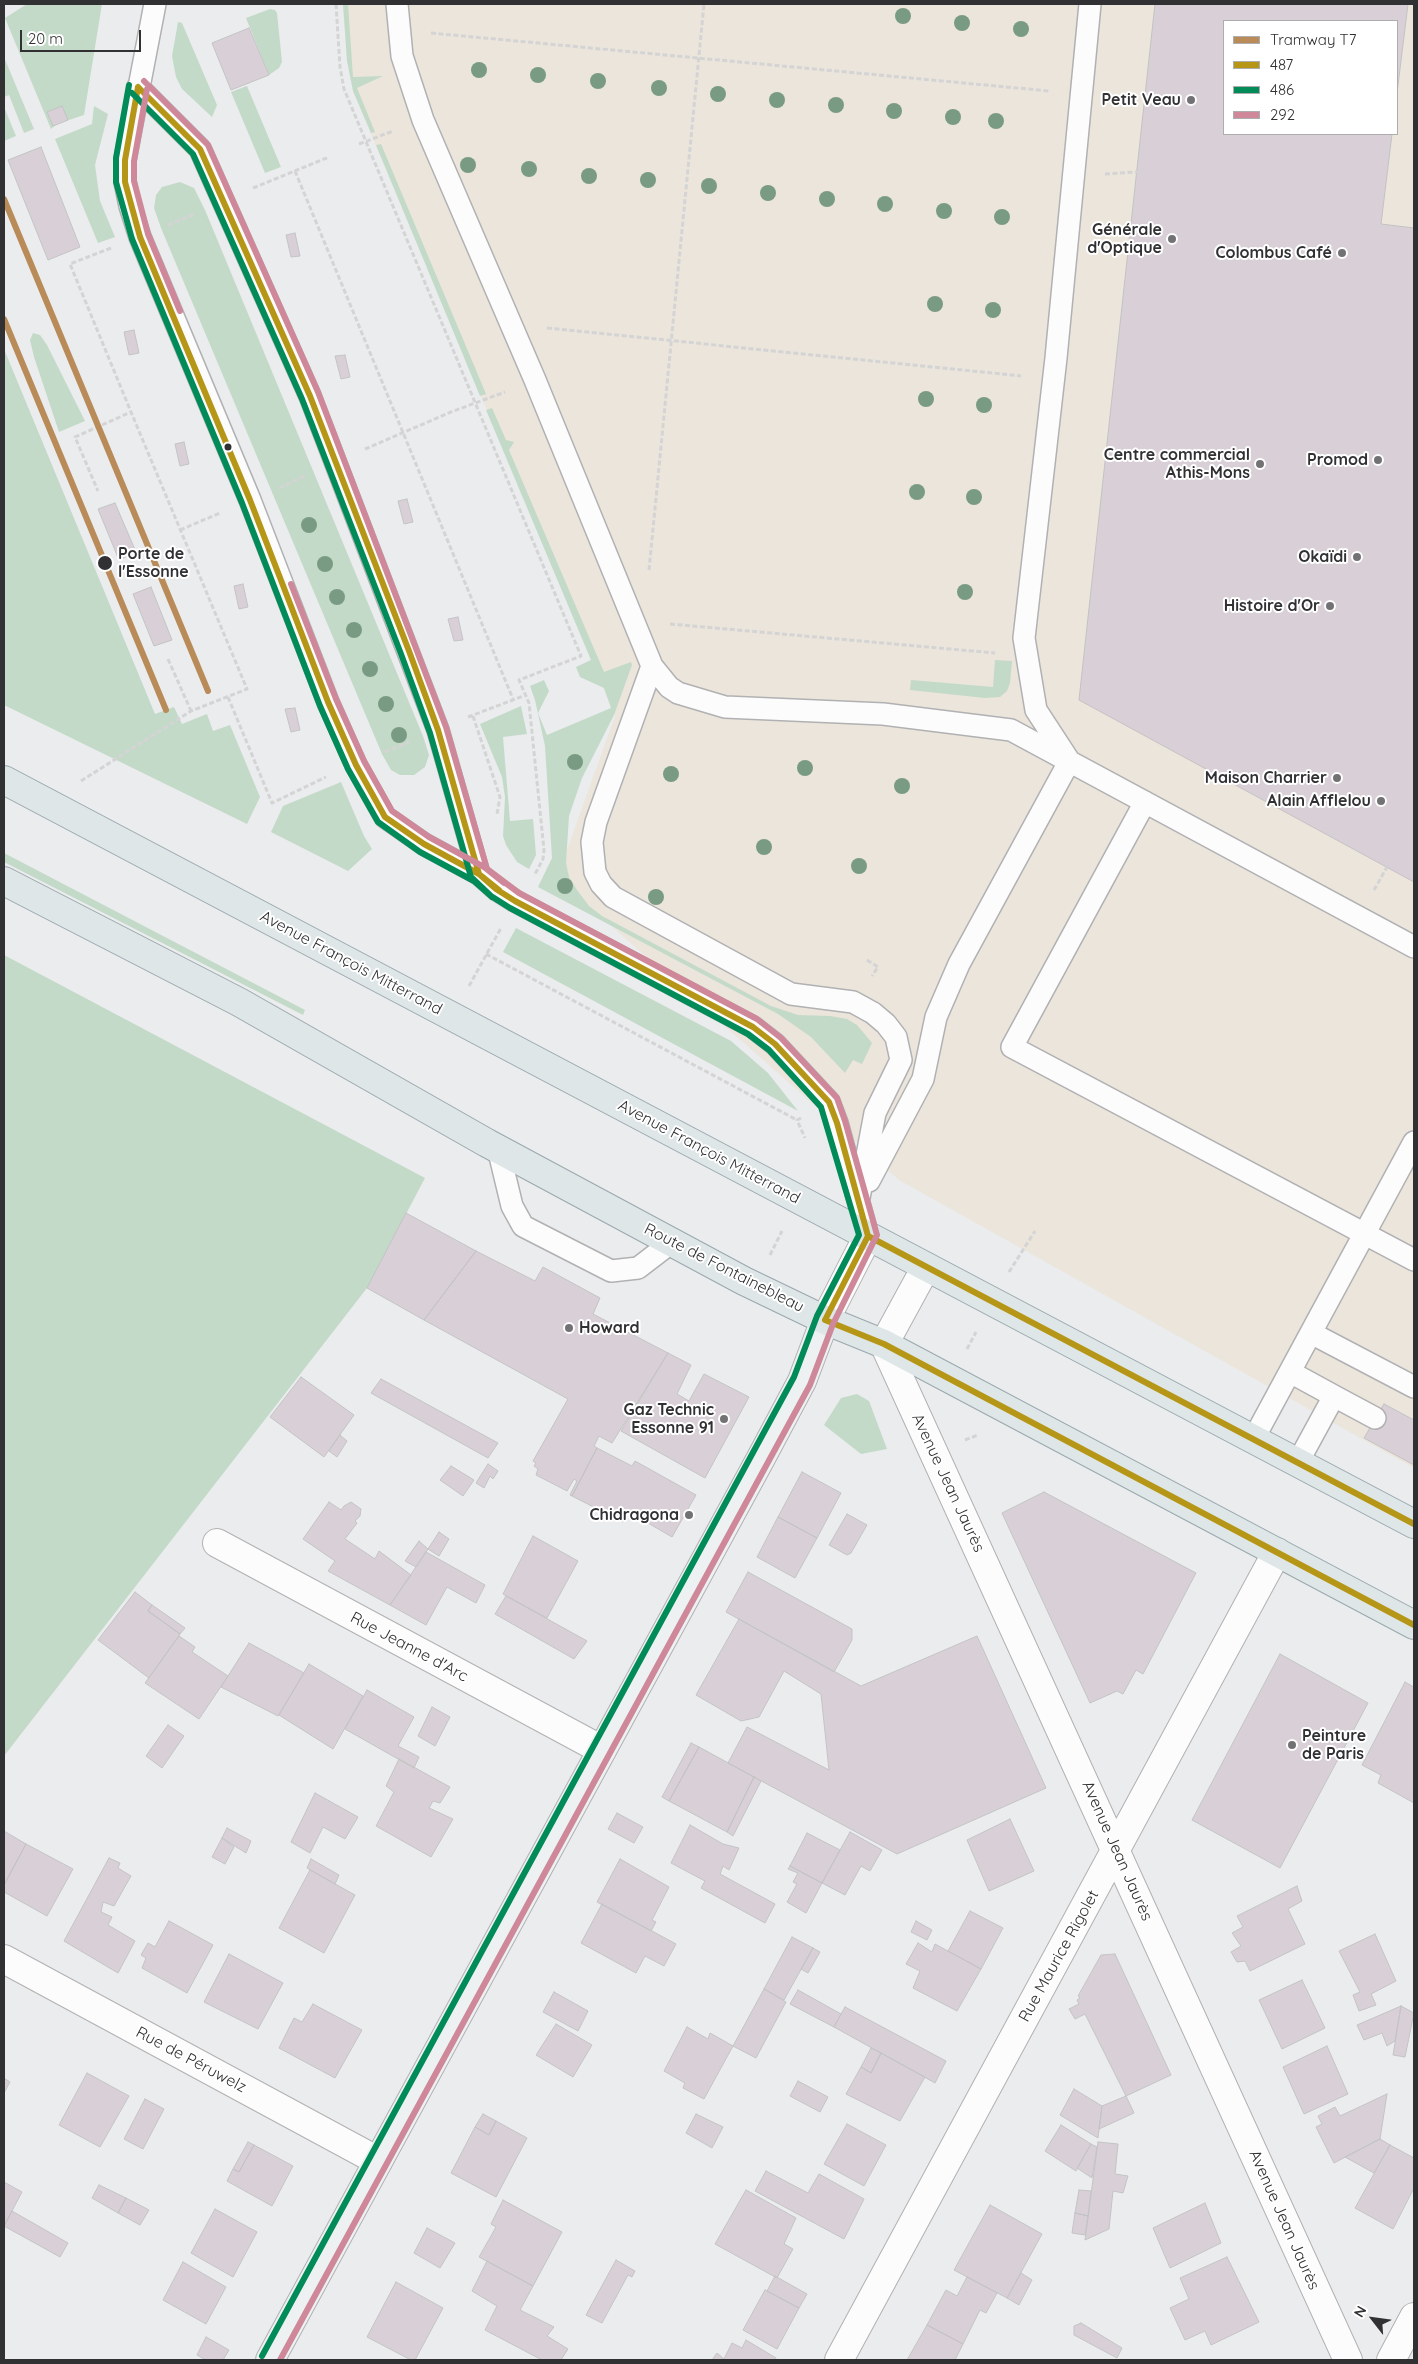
<!DOCTYPE html>
<meta charset="utf-8">
<style>
body{margin:0}
#map{position:relative;width:1418px;height:2364px;overflow:hidden;background:#ebecee;font-family:Quicksand,sans-serif}
canvas{display:block}
.frame{position:absolute;inset:0;border:5px solid #313133;pointer-events:none}
.legend{position:absolute;left:1223px;top:20px;width:175px;height:115px;box-sizing:border-box;background:#fff;border:1px solid #adadad;margin:0;padding:6px 9px;list-style:none;font-size:15px;color:#313133}
.legend li{display:flex;align-items:center;gap:10px;height:25px}
.legend b{width:25px;border:1px solid #adadad}
.north{position:absolute;left:1348px;top:2294px;width:50px;height:50px;-webkit-text-stroke:4px #fff;paint-order:stroke;rotate:300deg;font-size:14px;font-weight:700;line-height:20px;text-align:center;color:#313133}
.north::after{content:'';display:block;margin:auto;width:18px;height:22px;background:#313133;clip-path:polygon(50% 0,100% 100%,50% 72%,0 100%)}
.scale{position:absolute;left:20px;top:30px;width:121px;height:22px;box-sizing:border-box;border:2px solid #313133;border-top:0;padding-left:6px;font-size:15px;line-height:18px;white-space:nowrap;color:#313133;-webkit-text-stroke:4px #fff;paint-order:stroke}
</style>
<div id="map">
<canvas width="1418" height="2364"></canvas>
<div class="frame"></div>
<ul class="legend">
<li><b style="height:6px;background:#b98b59"></b>Tramway T7</li>
<li><b style="height:6px;background:#b69617"></b>487</li>
<li><b style="height:6px;background:#008b59"></b>486</li>
<li><b style="height:6px;background:#ce8899"></b>292</li>
</ul>
<div class="north">N</div>
<div class="scale">20 m</div>
</div>
<script>
const ctx = document.querySelector('canvas').getContext('2d');
ctx.lineJoin = 'round';
function paint(path, color) { ctx.fillStyle = color; ctx.fill(path, 'evenodd'); }
const toPath = rows => new Path2D(rows.map(r => 'M' + r).join(''));
function strokePath(path, color, width, dash) { ctx.strokeStyle = color; ctx.lineWidth = width; ctx.lineCap = dash ? 'butt' : 'round'; ctx.setLineDash(dash || []); ctx.stroke(path); }
function write(font, color, halo, rows, align = 'center') {
  ctx.font = font + ' Quicksand,sans-serif'; ctx.lineWidth = 4; ctx.setLineDash([]); ctx.textBaseline = 'middle'; ctx.strokeStyle = halo; ctx.fillStyle = color; for (const [text, x, y, turn = 0] of rows) {
    ctx.save(); ctx.translate(x, y); ctx.rotate((+turn || 0) * Math.PI / 180); ctx.textAlign = isNaN(turn) ? turn : align; if (halo) ctx.strokeText(text, 0, 0); ctx.fillText(text, 0, 0); ctx.restore();
  }
}
paint(toPath([
 [343,4,1414,4,1414,1468,899,1180,557,878,615,716,353,91,347,61],
 [1224,21,1397,21,1397,134,1224,134]
]), '#ebe5db');
paint(toPath([
 [27,4,102,4,84,115,57,124,51,129,5,18],
 [343,4,348,4,353,77,383,76,357,88,375,132,371,133,353,91,347,61],
 [270,9,275,10,277,13,282,62,279,68,269,75,246,18],
 [178,22,182,23,217,105,212,117,182,89,176,77,172,56],
 [4,57,34,129,24,133,9,95,4,97],
 [247,86,281,167,265,173,231,92],
 [94,106,108,114,95,165,100,201,115,237,98,243,55,139,92,124],
 [4,107,16,136,4,141],
 [381,144,486,394,480,396,376,145],
 [180,182,194,188,205,210,423,736,429,755,425,767,414,775,400,775,391,770,382,754,161,228,154,208,156,195,162,187],
 [33,333,40,335,47,345,85,421,59,432,34,357,30,340],
 [4,349,155,714,174,707,182,724,207,714,213,731,230,725,260,797,247,824,4,705],
 [492,408,506,440,514,442,509,450,604,672,631,662,632,665,614,715,582,778,569,816,566,863,569,877,577,890,589,906,602,916,771,1006,798,1015,830,1016,847,1019,857,1025,872,1043,862,1064,853,1060,845,1073,811,1037,778,1014,538,887,552,858,545,746,535,700,530,686,544,680,549,691,538,713,547,735,611,708,604,688,580,677,576,667,591,660,486,410],
 [995,660,1012,661,1010,683,1007,691,1000,697,985,698,910,690,911,680,993,687],
 [521,706,527,734,503,737,510,821,533,819,536,855,529,869,517,862,506,845,503,836,505,797,502,777,480,724],
 [341,782,364,836,372,849,348,871,271,832,283,806],
 [4,853,305,1010,303,1015,4,862],
 [516,928,731,1041,768,1073,798,1111,503,952],
 [4,955,425,1178,367,1288,4,1756],
 [857,1394,869,1401,887,1449,861,1454,824,1425,841,1398]
]), '#c3dac8');
const building = toPath([
 [1155,4,1408,4,1397,93,1397,21,1224,21,1224,134,1392,134,1381,224,1414,228,1414,882,1079,700,1155,4],
 [249,28,269,75,231,90,212,43,249,28],
 [62,106,68,120,53,126,47,112,62,106],
 [41,147,80,247,48,260,8,160,41,147],
 [295,233,300,256,291,257,286,235,295,233],
 [134,330,139,353,129,355,124,332,134,330],
 [345,355,350,377,341,379,335,356,345,355],
 [184,442,189,464,180,466,175,444,184,442],
 [407,499,413,522,404,524,398,501,407,499],
 [115,503,136,552,119,560,98,509,115,503],
 [243,584,248,607,239,609,234,586,243,584],
 [151,587,172,640,154,646,133,594,151,587],
 [458,617,463,640,454,641,448,619,458,617],
 [295,708,300,730,291,732,285,709,295,708],
 [406,1213,476,1251,424,1320,367,1288,406,1213],
 [476,1251,535,1281,543,1267,600,1298,593,1314,668,1353,612,1443,599,1436,594,1446,597,1448,572,1496,570,1495,577,1481,574,1479,567,1491,536,1475,538,1469,534,1466,536,1463,533,1461,568,1399,424,1320,476,1251],
 [668,1353,691,1365,677,1394,689,1401,704,1374,749,1397,705,1478,621,1431,668,1353],
 [301,1377,354,1415,324,1457,270,1417,301,1377],
 [381,1379,498,1443,488,1458,371,1393,381,1379],
 [1384,1404,1414,1420,1414,1465,1364,1438,1384,1404],
 [340,1435,347,1441,337,1457,329,1451,340,1435],
 [597,1448,632,1466,635,1461,696,1495,672,1537,648,1523,650,1520,629,1510,623,1522,572,1496,597,1448],
 [488,1464,498,1471,493,1479,490,1476,484,1488,476,1483,488,1464],
 [451,1466,474,1480,463,1496,440,1480,451,1466],
 [802,1472,841,1493,817,1538,778,1517,802,1472],
 [1044,1492,1196,1573,1143,1674,1136,1670,1123,1694,1117,1691,1090,1703,1002,1513,1044,1492],
 [329,1502,341,1510,344,1506,351,1502,361,1509,360,1516,355,1521,357,1523,345,1539,375,1559,379,1551,411,1575,390,1605,328,1571,335,1561,303,1539,329,1502],
 [847,1514,867,1525,851,1553,847,1555,829,1545,847,1514],
 [778,1517,817,1538,795,1578,757,1557,778,1517],
 [439,1532,449,1539,439,1556,428,1549,439,1532],
 [533,1536,578,1561,547,1618,503,1594,533,1536],
 [419,1541,428,1549,416,1567,405,1561,419,1541],
 [426,1552,485,1585,476,1603,447,1587,426,1625,390,1605,426,1552],
 [748,1572,852,1629,852,1640,834,1672,726,1612,748,1572],
 [135,1592,152,1605,148,1611,180,1634,149,1678,98,1640,135,1592],
 [506,1596,587,1641,574,1659,495,1614,506,1596],
 [152,1605,185,1628,180,1634,148,1611,152,1605],
 [739,1619,861,1686,977,1636,1046,1788,897,1854,728,1763,747,1727,829,1770,821,1694,784,1671,759,1717,741,1721,696,1695,739,1619],
 [179,1636,195,1647,192,1652,228,1676,199,1719,145,1683,179,1636],
 [249,1643,304,1673,278,1716,221,1687,249,1643],
 [1280,1654,1368,1703,1280,1868,1192,1820,1280,1654],
 [309,1664,363,1696,333,1749,279,1715,309,1664],
 [1405,1682,1414,1687,1414,1803,1378,1783,1381,1775,1362,1765,1405,1682],
 [367,1690,414,1717,398,1746,419,1757,414,1768,345,1729,367,1690],
 [432,1707,450,1717,435,1746,418,1736,432,1707],
 [168,1725,184,1736,162,1768,146,1756,168,1725],
 [691,1743,699,1747,669,1801,662,1797,691,1743],
 [699,1747,754,1777,727,1832,669,1801,699,1747],
 [399,1759,450,1787,440,1803,433,1801,429,1808,453,1819,431,1857,376,1826,394,1792,386,1786,399,1759],
 [754,1777,761,1781,733,1836,727,1832,754,1777],
 [315,1793,358,1817,345,1839,323,1827,310,1853,291,1842,315,1793],
 [617,1813,643,1827,634,1843,608,1829,617,1813],
 [1010,1819,1034,1871,989,1891,967,1840,1010,1819],
 [690,1825,723,1844,739,1848,729,1870,723,1866,720,1874,775,1904,765,1923,701,1888,705,1881,671,1863,690,1825],
 [227,1828,251,1841,246,1853,222,1838,227,1828],
 [4,1831,26,1844,4,1885,4,1831],
 [850,1832,882,1850,870,1871,861,1866,845,1895,822,1883,850,1832],
 [807,1833,840,1850,822,1883,790,1866,807,1833],
 [222,1838,234,1847,225,1864,212,1857,222,1838],
 [26,1844,73,1869,47,1916,4,1892,4,1885,26,1844],
 [109,1858,120,1863,118,1868,131,1876,114,1906,103,1902,101,1912,112,1917,108,1925,135,1941,118,1973,64,1941,109,1858],
 [311,1859,339,1875,335,1884,307,1868,311,1859],
 [620,1859,669,1887,652,1920,656,1922,651,1931,597,1902,620,1859],
 [790,1866,822,1883,806,1913,787,1902,797,1884,793,1882,798,1873,788,1869,790,1866],
 [310,1870,355,1895,324,1953,279,1928,310,1870],
 [1297,1886,1302,1901,1288,1909,1305,1944,1250,1971,1245,1961,1237,1962,1231,1952,1241,1946,1232,1933,1243,1927,1237,1916,1297,1886],
 [602,1904,676,1944,664,1966,645,1956,636,1973,581,1943,602,1904],
 [970,1911,1003,1928,981,1969,948,1951,970,1911],
 [169,1921,213,1945,187,1993,142,1968,146,1958,141,1955,148,1943,155,1947,169,1921],
 [916,1921,932,1930,927,1940,911,1932,916,1921],
 [1375,1934,1396,1981,1371,1994,1376,2005,1359,2011,1353,1995,1360,1992,1339,1951,1375,1934],
 [792,1937,813,1948,784,2000,764,1989,792,1937],
 [918,1943,932,1952,935,1944,981,1969,957,2011,913,1988,920,1971,906,1964,918,1943],
 [813,1948,820,1952,808,1973,801,1969,813,1948],
 [229,1954,283,1983,258,2029,204,2002,229,1954],
 [1115,1954,1171,2075,1126,2096,1085,2014,1075,2019,1069,2009,1079,2004,1077,2000,1080,1998,1078,1996,1101,1955,1115,1954],
 [1302,1980,1325,2028,1282,2049,1259,2000,1302,1980],
 [764,1989,786,2002,756,2058,733,2046,764,1989],
 [798,1990,841,2014,834,2027,790,2004,798,1990],
 [554,1992,588,2011,578,2031,543,2012,554,1992],
 [313,2004,362,2030,335,2078,279,2048,294,2018,302,2022,313,2004],
 [1401,2006,1414,2013,1405,2057,1393,2055,1401,2006],
 [1401,2006,1395,2041,1387,2046,1382,2033,1364,2040,1357,2025,1401,2006],
 [845,2007,946,2061,935,2083,834,2027,845,2007],
 [556,2024,592,2045,573,2077,536,2055,556,2024],
 [687,2027,708,2039,710,2033,733,2046,704,2099,683,2088,685,2083,664,2071,687,2027],
 [1327,2046,1348,2094,1304,2114,1283,2067,1327,2046],
 [871,2048,881,2053,871,2073,861,2067,871,2048],
 [881,2053,925,2077,900,2121,846,2094,861,2067,871,2073,881,2053],
 [87,2073,129,2096,100,2147,59,2125,87,2073],
 [4,2078,10,2082,4,2093,4,2078],
 [798,2081,828,2097,820,2112,790,2096,798,2081],
 [1074,2089,1102,2106,1098,2138,1060,2115,1074,2089],
 [1387,2094,1380,2139,1334,2163,1316,2127,1322,2124,1318,2116,1335,2107,1340,2116,1387,2094],
 [1126,2096,1134,2113,1099,2129,1102,2106,1126,2096],
 [145,2099,164,2109,143,2149,124,2139,145,2099],
 [483,2114,496,2121,489,2135,475,2127,483,2114],
 [696,2114,723,2127,712,2148,686,2133,696,2114],
 [496,2121,527,2138,496,2197,451,2173,475,2127,489,2135,496,2121],
 [847,2124,886,2145,864,2186,824,2164,847,2124],
 [1061,2125,1091,2144,1076,2171,1045,2151,1061,2125],
 [1380,2139,1390,2145,1374,2173,1345,2157,1380,2139],
 [248,2142,254,2145,239,2172,233,2169,248,2142],
 [1098,2142,1118,2144,1115,2174,1128,2176,1123,2193,1113,2191,1109,2229,1085,2240,1098,2142],
 [1091,2144,1097,2147,1092,2178,1077,2168,1091,2144],
 [254,2145,293,2166,272,2206,227,2181,233,2169,239,2172,254,2145],
 [1390,2145,1414,2158,1414,2188,1393,2229,1355,2208,1390,2145],
 [766,2171,808,2193,819,2174,864,2199,844,2239,755,2191,766,2171],
 [4,2182,22,2192,4,2226,4,2182],
 [99,2185,126,2198,118,2213,92,2198,99,2185],
 [746,2190,796,2218,784,2244,793,2249,777,2278,715,2244,746,2190],
 [1079,2190,1091,2191,1088,2216,1075,2213,1079,2190],
 [126,2198,149,2210,140,2225,118,2213,126,2198],
 [503,2200,562,2232,533,2286,479,2257,496,2227,491,2224,503,2200],
 [1205,2203,1221,2243,1170,2268,1153,2228,1205,2203],
 [990,2205,1042,2234,1007,2298,954,2270,990,2205],
 [215,2209,257,2232,233,2277,191,2253,215,2209],
 [12,2211,68,2243,60,2257,4,2226,12,2211],
 [1075,2213,1088,2216,1085,2235,1072,2233,1075,2213],
 [427,2228,455,2243,440,2268,414,2253,427,2228],
 [1227,2257,1259,2322,1211,2345,1205,2331,1185,2340,1170,2308,1189,2299,1180,2278,1227,2257],
 [616,2260,635,2271,632,2277,628,2275,602,2323,586,2315,616,2260],
 [487,2261,533,2286,520,2310,554,2327,547,2336,568,2349,561,2360,542,2360,485,2330,497,2306,472,2291,487,2261],
 [183,2262,226,2287,206,2324,163,2300,183,2262],
 [1021,2273,1032,2280,1019,2305,1007,2298,1021,2273],
 [775,2276,807,2294,799,2308,767,2291,775,2276],
 [967,2277,997,2293,986,2313,980,2310,963,2344,927,2325,946,2290,957,2296,967,2277],
 [396,2282,443,2308,415,2360,411,2360,367,2337,396,2282],
 [765,2290,799,2308,777,2349,743,2330,765,2290],
 [1081,2323,1122,2348,1117,2358,1074,2335,1074,2326,1081,2323],
 [927,2325,963,2344,955,2360,907,2360,927,2325],
 [206,2337,229,2350,223,2360,206,2360,197,2355,206,2337],
 [746,2340,776,2358,775,2360,712,2360,717,2353,724,2359,732,2343,742,2348,746,2340]
]);
paint(building, '#d9d0d7');
strokePath(building, '#c3c3c4', 1);
const lane = toPath([
 [155,4,125,160,125,182,130,206,140,237,250,500,328,702,356,765,385,817,424,844,479,874,496,889,515,901,753,1027,775,1044,829,1102,837,1123,868,1236],
 [397,4,402,56,423,120,535,380,652,666,669,687,678,693,725,707,883,714,1011,730,1414,947],
 [138,87,200,149,310,396,438,730,479,874],
 [652,666,596,822,592,842,595,872,601,884,613,897,791,994,853,1002,873,1013,886,1024,896,1037,901,1060,875,1113,859,1198],
 [1068,759,1036,710,1024,638,1056,358,1090,4],
 [1145,802,1012,1047,1414,1260],
 [498,1148,512,1206,523,1226,611,1271,638,1268,672,1242],
 [869,1181,923,1079,936,1017,959,964,1069,762],
 [1311,1333,1414,1387],
 [1290,1372,1334,1396,1298,1462],
 [1334,1396,1375,1418],
 [1254,1438,1414,1142]
]);
const street = toPath([
 [926,1267,884,1344,1348,2360],
 [825,1320,868,1236],
 [217,1543,602,1750],
 [4,1959,378,2161],
 [839,2360,1277,1552],
 [1391,2360,1414,2317]
]);
const secondary = toPath([
 [270,2360,761,1458,802,1381,825,1320]
]);
const primary = toPath([
 [4,780,1414,1524],
 [4,881,239,1002,487,1143,744,1281,825,1320,884,1344,1414,1625]
]);
strokePath(lane, '#b1b1b3', 24);
strokePath(street, '#b1b1b3', 30);
strokePath(secondary, '#b1b1b3', 30);
strokePath(primary, '#9aa8ac', 30);
strokePath(toPath([
 [336,4,340,67,344,89,581,656,519,680,529,703,544,850,543,859,534,876],
 [431,33,1049,91],
 [359,144,393,131],
 [295,171,513,699],
 [1105,174,1137,172],
 [253,188,329,157],
 [168,225,195,214],
 [111,248,70,264,131,412],
 [547,328,1021,376],
 [365,449,451,412,505,392],
 [279,488,307,475],
 [180,530,220,513],
 [649,570,704,4],
 [670,624,995,653],
 [168,659,191,711],
 [228,697,272,803,326,777],
 [473,716,500,797,497,814],
 [468,717,526,695],
 [385,752,409,742],
 [81,781,191,711,247,689,131,412,75,437,98,491],
 [1374,890,1387,867],
 [486,954,797,1120],
 [867,960,878,967,872,976],
 [469,986,501,928],
 [801,1118,797,1120,805,1138],
 [770,1255,782,1231],
 [1009,1272,1035,1231],
 [967,1349,976,1332],
 [965,1440,978,1435]
]), '#d4d4d5', 3, [5, 2.5]);
strokePath(lane, '#fcfcfc', 21);
strokePath(street, '#fcfcfc', 28);
strokePath(secondary, '#edf1f2', 28);
strokePath(primary, '#dee6e8', 28);
strokePath(toPath([
 [138,87,125,160,125,182,140,237,250,500,328,702,356,765,385,817,424,844,479,874,496,889,515,901,753,1027,775,1044,829,1102,837,1123,868,1236,825,1320],
 [138,87,200,149,310,396,409,651,438,730,479,874,499,890],
 [868,1236,1414,1524],
 [825,1320,884,1344,1414,1625]
]), '#b69617', 6);
strokePath(toPath([
 [129,85,116,158,116,182,132,239,242,503,320,706,348,769,378,822,420,852,474,881,491,896,510,908,748,1034,769,1050,821,1107,859,1235,817,1316,794,1377,262,2356],
 [132,93,193,154,302,399,401,654,430,733,471,877,492,897]
]), '#008b59', 6);
strokePath(toPath([
 [144,81,208,145,318,392,446,727,487,869,519,893,757,1019,781,1038,837,1098,845,1121,877,1235,833,1324,810,1385,280,2360],
 [147,89,134,161,134,181,148,234,180,311],
 [291,584,336,699,364,761,392,811,429,837,484,867,504,883]
]), '#ce8899', 6);
strokePath(toPath([
 [4,199,208,691],
 [4,319,166,710]
]), '#b98b59', 6);
ctx.fillStyle = '#799b84';
for (const [x, y] of [
 [903,16],
 [962,23],
 [1021,29],
 [479,70],
 [538,75],
 [598,81],
 [659,88],
 [718,94],
 [777,100],
 [836,105],
 [894,111],
 [953,117],
 [996,121],
 [468,165],
 [529,169],
 [589,176],
 [648,180],
 [709,186],
 [768,193],
 [827,199],
 [885,204],
 [944,211],
 [1002,217],
 [935,304],
 [993,310],
 [926,399],
 [984,405],
 [917,492],
 [974,497],
 [309,525],
 [325,564],
 [965,592],
 [337,597],
 [354,630],
 [370,669],
 [386,704],
 [399,735],
 [575,762],
 [805,768],
 [671,774],
 [902,786],
 [764,847],
 [859,866],
 [565,886],
 [656,897]
]) { ctx.beginPath(); ctx.arc(x, y, 8, 0, 2 * Math.PI); ctx.fill(); }
for (const [x, y, r, color] of [
 [1191,100,5,"#727274"],
 [1172,239,5,"#727274"],
 [1342,253,5,"#727274"],
 [228,447,4.5,"#313133"],
 [1378,460,5,"#727274"],
 [1260,464,5,"#727274"],
 [1357,557,5,"#727274"],
 [105,563,8,"#313133"],
 [1330,606,5,"#727274"],
 [1337,778,5,"#727274"],
 [1381,801,5,"#727274"],
 [569,1328,5,"#727274"],
 [724,1419,5,"#727274"],
 [689,1515,5,"#727274"],
 [1292,1745,5,"#727274"]
]) { const dot = new Path2D(); dot.arc(x, y, r, 0, 2 * Math.PI); ctx.fillStyle = color; ctx.fill(dot); strokePath(dot, '#fff', 2); }
write('bold 16px', '#313133', '#fff', [
 ["Petit Veau",1181,100],
 ["Générale",1162,230],
 ["d'Optique",1162,248],
 ["Colombus Café",1332,253],
 ["Centre commercial",1250,455],
 ["Athis-Mons",1250,473],
 ["Promod",1368,460],
 ["Okaïdi",1347,557],
 ["Histoire d'Or",1320,606],
 ["Maison Charrier",1327,778],
 ["Alain Afflelou",1371,801],
 ["Howard",579,1328,"left"],
 ["Gaz Technic",714,1410],
 ["Essonne 91",714,1428],
 ["Chidragona",679,1515],
 ["Peinture",1302,1736,"left"],
 ["de Paris",1302,1754,"left"]
], 'right');
write('bold 16px', '#313133', '#fff', [
 ["Porte de",118,554],
 ["l'Essonne",118,572]
], 'left');
write('16px', '#313133', '#fff', [
 ["Avenue François Mitterrand",351,963,28],
 ["Avenue François Mitterrand",709,1152,28],
 ["Route de Fontainebleau",724,1268,27],
 ["Avenue Jean Jaurès",948,1483,65],
 ["Rue Jeanne d'Arc",409,1647,28],
 ["Avenue Jean Jaurès",1117,1851,66],
 ["Rue Maurice Rigolet",1059,1956,-61],
 ["Rue de Péruwelz",191,2060,28],
 ["Avenue Jean Jaurès",1284,2220,66]
]);
</script>
